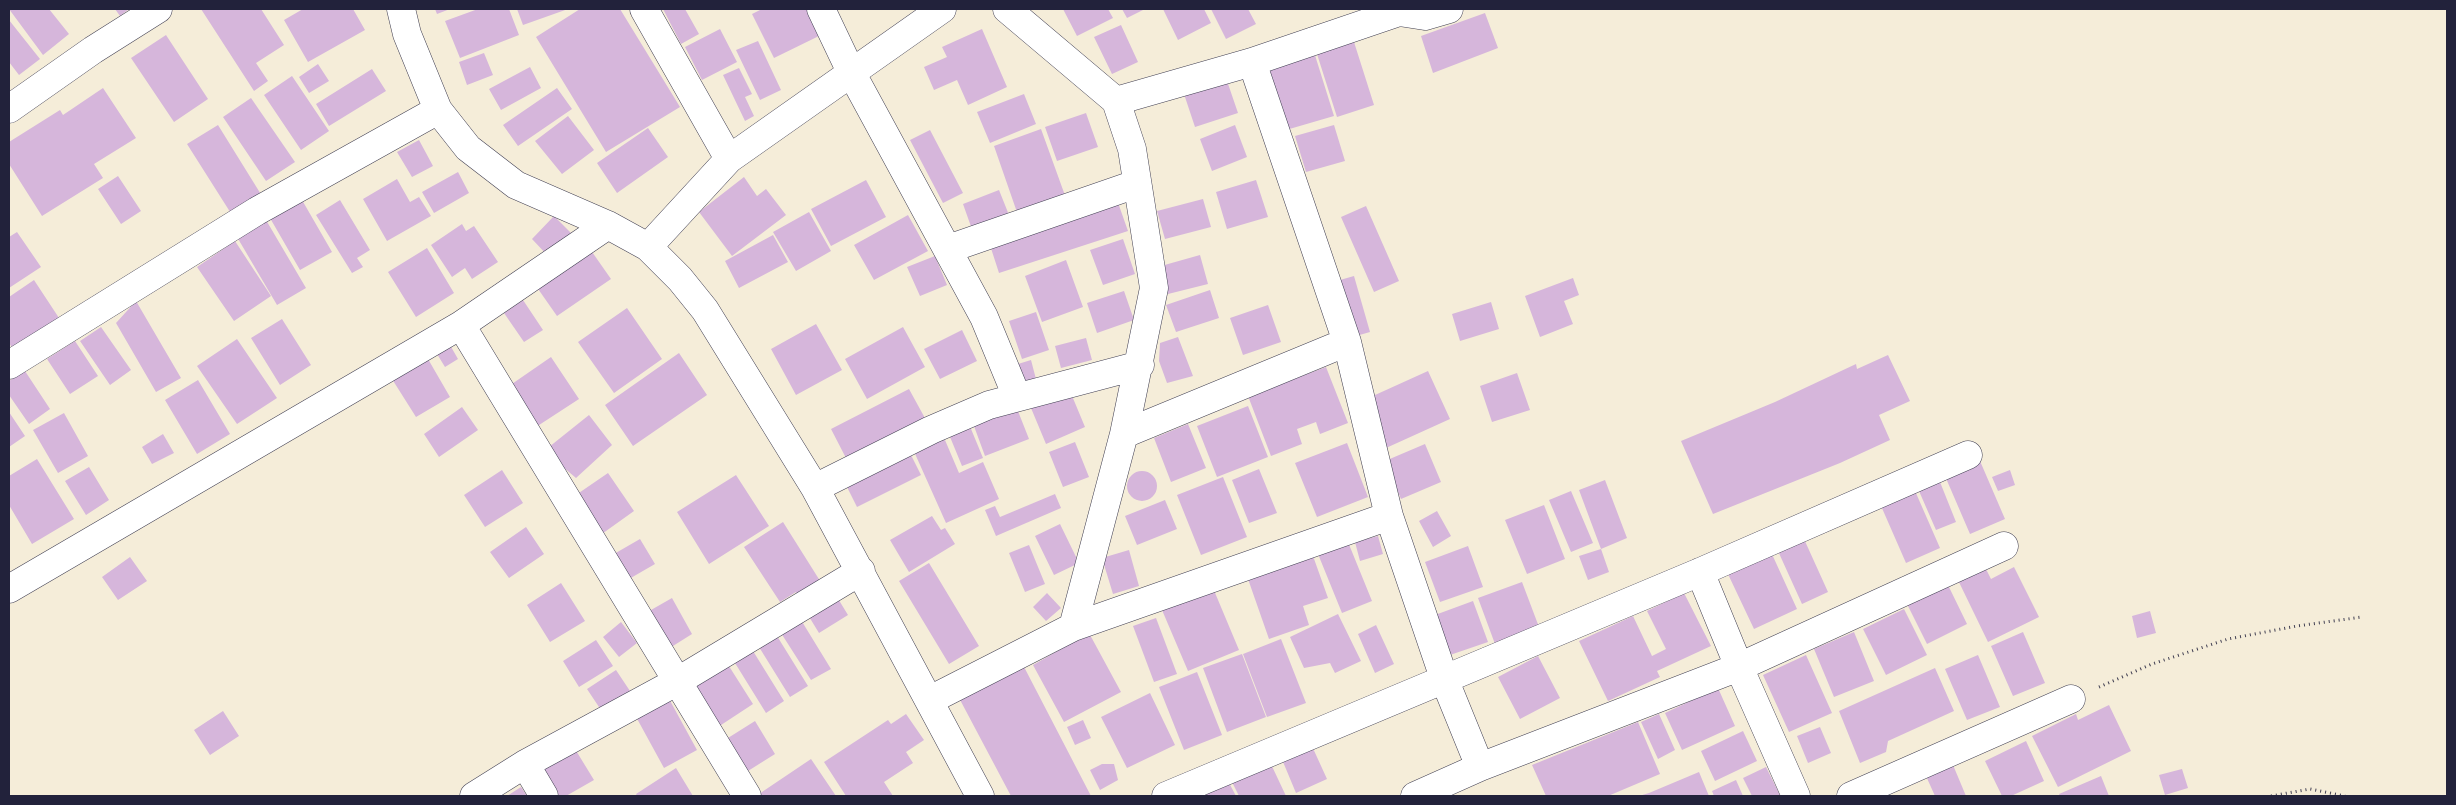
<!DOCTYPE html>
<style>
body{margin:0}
#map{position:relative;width:2456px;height:805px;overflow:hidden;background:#f5edd9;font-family:Mali,sans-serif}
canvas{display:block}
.frame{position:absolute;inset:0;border:10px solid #22223b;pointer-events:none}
</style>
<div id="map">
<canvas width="2456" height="805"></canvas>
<div class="frame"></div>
</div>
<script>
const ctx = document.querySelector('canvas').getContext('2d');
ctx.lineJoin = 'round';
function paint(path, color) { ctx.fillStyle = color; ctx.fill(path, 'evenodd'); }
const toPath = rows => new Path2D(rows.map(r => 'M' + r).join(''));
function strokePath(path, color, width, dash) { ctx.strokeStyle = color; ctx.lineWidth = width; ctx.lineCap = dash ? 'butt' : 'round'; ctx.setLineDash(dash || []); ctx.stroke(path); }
paint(toPath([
 [9,9,49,9,69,34,43,55],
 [115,9,129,9,120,16],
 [201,9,261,9,284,45,256,63,268,81,254,91],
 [303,9,353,9,365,30,308,62,284,20],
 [435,9,450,9,437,14],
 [478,9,509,9,519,35,460,58,445,21],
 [517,9,568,9,523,25],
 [580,9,620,9,680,107,606,152,536,37],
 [663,9,685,9,699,34,681,44],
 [762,9,807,9,821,35,774,58,752,14],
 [1063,9,1108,9,1113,18,1077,36],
 [1122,9,1145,9,1127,18],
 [1163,9,1204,9,1211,23,1178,40],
 [1211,9,1248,9,1256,24,1226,39],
 [1485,13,1498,48,1433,73,1421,36],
 [9,20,40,59,19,75,9,62],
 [1121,25,1138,62,1112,74,1094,37],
 [720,29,737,62,702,80,685,47],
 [982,29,1007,87,968,105,957,80,934,90,924,67,947,57,942,47],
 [166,35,208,99,174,122,131,58],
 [758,41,781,90,760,100,736,50],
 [1354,42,1374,105,1337,117,1317,54],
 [1314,52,1334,116,1286,130,1266,67],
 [484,53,493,75,467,85,459,62],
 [318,64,329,81,309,93,299,77],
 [530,67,541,88,501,110,489,89],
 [739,68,752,94,745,97,754,116,745,121,723,75],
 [372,69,386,91,329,126,316,104],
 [1225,75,1238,113,1195,127,1182,88],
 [292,76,329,131,301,150,264,95],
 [103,88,136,138,94,164,103,178,42,216,9,164,9,142,60,110,63,115],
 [557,88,572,109,518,146,503,125],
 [1024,94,1036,124,990,143,977,112],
 [251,98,295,162,266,181,223,117],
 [1086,113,1098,147,1057,161,1045,127],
 [568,116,594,150,562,174,535,141],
 [218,125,262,196,232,215,187,144],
 [1235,125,1247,157,1212,171,1200,139],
 [1334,125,1345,161,1306,172,1295,136],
 [648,128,668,157,617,193,597,163],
 [1041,129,1067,201,1019,218,994,146],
 [930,130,963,193,943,203,910,140],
 [419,140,433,166,412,177,397,152],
 [458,172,469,193,434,213,422,192],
 [118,176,141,211,121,224,98,189],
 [744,177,757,196,766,189,786,215,732,256,699,212],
 [397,179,410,202,419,197,431,216,387,241,363,199],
 [866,180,886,217,831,246,811,209],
 [1256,180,1268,217,1227,229,1216,192],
 [999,190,1011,220,974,235,963,204],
 [1116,197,1128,231,999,273,988,239],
 [1203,199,1211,227,1165,239,1157,211],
 [302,200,332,252,300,270,270,218],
 [340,200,370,250,357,258,363,267,352,273,316,215],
 [1366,206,1399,281,1374,292,1341,217],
 [809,212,831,251,796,271,773,232],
 [908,215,928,251,874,280,854,245],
 [554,216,572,234,549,257,532,239],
 [266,220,306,288,277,305,237,237],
 [462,224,466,231,474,226,498,262,472,279,465,268,452,277,431,245],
 [17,232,41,267,9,288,9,237],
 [773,235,788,262,739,288,725,261],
 [1123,239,1135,274,1103,285,1090,250],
 [235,241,271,296,234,321,197,267],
 [427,248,454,293,416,317,388,272],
 [590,249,611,279,557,316,536,286],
 [1200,255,1208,284,1168,294,1161,266],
 [935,256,947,285,920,296,907,267],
 [1066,260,1083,307,1042,322,1025,276],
 [1354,276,1370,332,1356,336,1340,280],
 [1573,278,1579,295,1564,301,1573,324,1540,337,1525,296],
 [34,280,59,318,13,349,9,343,9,297],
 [1210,290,1219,318,1176,332,1166,305],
 [1124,291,1134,320,1097,333,1087,303],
 [523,300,543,330,524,342,504,313],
 [136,301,181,378,156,392,116,323],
 [1491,302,1499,329,1460,341,1452,314],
 [1268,305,1281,342,1243,355,1230,318],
 [627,308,662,359,614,393,578,342],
 [1036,312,1049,350,1022,359,1009,321],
 [282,319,311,365,280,385,251,338],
 [816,324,842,370,796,395,771,349],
 [101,327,131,370,110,385,80,341],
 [903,327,925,367,867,399,845,359],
 [962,330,977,361,940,379,924,349],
 [1178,337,1193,376,1167,383,1159,361,1160,343],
 [1086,338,1092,360,1061,368,1055,346],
 [237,339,277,398,237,424,197,366],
 [75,341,98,376,70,394,47,359],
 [450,345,458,359,445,367,437,354],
 [679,353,707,395,633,446,605,405],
 [1888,355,1910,401,1879,415,1890,440,1840,463,1713,514,1681,441,1775,402,1856,364,1857,369],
 [551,357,579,399,536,427,509,386],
 [428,359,450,397,416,417,392,379],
 [1031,360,1037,383,1023,386,1018,364],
 [1326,367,1348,423,1320,434,1316,422,1297,429,1302,444,1271,456,1248,396],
 [25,371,50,409,29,424,9,395,9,381],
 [1428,371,1450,419,1386,448,1364,400],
 [1517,373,1530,410,1492,422,1480,386],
 [198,380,230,434,197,454,165,400],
 [909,389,926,420,847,460,831,429],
 [1070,391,1085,427,1046,444,1031,408],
 [1014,401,1029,439,985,456,971,418],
 [1248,406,1268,457,1217,477,1197,426],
 [462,407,478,430,439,457,424,434],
 [9,412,25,436,9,447],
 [64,413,88,456,58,473,33,430],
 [589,415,612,445,576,478,544,451],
 [969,424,983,458,962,466,948,432],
 [1188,424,1206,468,1171,482,1154,438],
 [942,433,959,473,983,462,999,499,946,523,912,447],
 [163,434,174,453,152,464,142,447],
 [1075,442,1089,477,1063,487,1049,452],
 [1347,443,1368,497,1317,517,1295,463],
 [1425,444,1441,482,1401,499,1385,461],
 [908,449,921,475,857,507,844,481],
 [37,459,74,519,32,544,9,505,9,476],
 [1980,461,2005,519,1970,534,1945,476],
 [89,467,109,500,86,515,65,481],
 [1259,469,1277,513,1249,523,1232,480],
 [502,470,523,503,485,527,464,495],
 [2010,470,2015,485,1998,491,1992,477],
 '1127 486a15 15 0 1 1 30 0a15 15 0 1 1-30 0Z',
 [608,473,634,511,599,536,573,497],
 [736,475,769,526,709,564,677,512],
 [1223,477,1247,537,1201,555,1177,495],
 [1605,480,1627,538,1601,549,1579,490],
 [1940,482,1956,522,1936,530,1919,491],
 [1912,484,1940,548,1906,563,1878,499],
 [1571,491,1593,543,1571,552,1549,500],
 [1055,494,1061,508,996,536,985,510,995,506,1000,517],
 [1165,500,1177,529,1137,545,1125,516],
 [1544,505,1565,559,1527,574,1505,520],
 [1437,511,1451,536,1433,547,1419,521],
 [932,516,941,530,945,528,955,544,909,572,890,540],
 [783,522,822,584,799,599,796,592,780,602,744,547],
 [1060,524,1079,563,1054,575,1035,536],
 [526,527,544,554,509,578,490,552],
 [1378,536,1383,554,1360,561,1355,542],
 [640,539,655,564,629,579,614,554],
 [1804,539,1828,592,1802,604,1778,551],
 [1348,542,1372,601,1342,613,1318,554],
 [1029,545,1045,584,1025,592,1009,553],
 [1468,546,1483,587,1440,602,1425,562],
 [1601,549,1609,572,1588,580,1579,556],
 [1129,550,1139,586,1113,594,1102,558],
 [1771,552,1797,609,1754,629,1727,572],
 [1313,556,1328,598,1303,606,1309,625,1269,639,1248,579],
 [130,557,147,581,118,600,102,577],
 [929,563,979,646,949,664,899,581],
 [1984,565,1991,579,2014,567,2039,617,1988,642,1957,578],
 [1522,582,1539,627,1495,644,1478,598],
 [561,583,585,621,550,642,527,605],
 [1948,585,1967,624,1927,644,1907,604],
 [1213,588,1239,650,1188,671,1162,610],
 [1047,593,1061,608,1046,621,1033,607],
 [1684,593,1711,646,1657,671,1660,677,1608,701,1579,641,1633,616,1652,656,1666,649,1647,611],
 [837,597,848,615,819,633,808,615],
 [672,598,692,634,665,651,644,614],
 [1473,601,1488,642,1450,655,1435,615],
 [1904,609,1927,655,1886,675,1863,629],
 [2150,611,2156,633,2137,638,2132,616],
 [1338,614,1361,661,1335,673,1330,663,1304,668,1290,637],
 [1156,618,1177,674,1154,682,1133,626],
 [801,620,831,669,811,680,781,633],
 [621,622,637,643,619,657,603,637],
 [1376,625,1394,664,1375,673,1358,634],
 [1854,632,1874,681,1834,697,1814,649],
 [2023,632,2045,683,2013,696,1991,646],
 [1089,633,1121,692,1064,722,1033,665],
 [777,636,808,686,790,697,759,647],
 [1281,639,1306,703,1267,717,1243,654],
 [596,640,613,666,579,687,563,661],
 [753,651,784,701,766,713,735,663],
 [1242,654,1266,717,1227,732,1203,668],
 [1806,655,1832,713,1789,732,1763,675],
 [1978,655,2000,707,1967,720,1945,669],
 [1538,656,1560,698,1520,719,1498,677],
 [727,663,753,704,718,727,691,686],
 [1022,663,1091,796,1011,796,958,696],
 [1935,668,1954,711,1888,741,1886,752,1860,763,1839,711],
 [616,670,630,691,601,710,587,689],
 [1197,672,1222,735,1184,750,1159,687],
 [1718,688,1735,726,1682,750,1665,713],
 [1150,693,1175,745,1127,768,1101,717],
 [668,697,697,750,664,768,635,715],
 [2109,705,2131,751,2058,787,2032,736,2076,714,2078,720],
 [223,711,239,736,210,755,194,730],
 [906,714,924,740,906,752,913,763,884,782,893,796,846,796,824,762,888,720,891,724],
 [1659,714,1675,750,1658,759,1641,722],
 [1083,720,1091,738,1075,745,1067,727],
 [755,721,775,754,740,776,720,743],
 [1638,722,1660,774,1608,796,1546,796,1532,765],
 [1820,727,1831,753,1808,763,1797,736],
 [1743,731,1757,761,1715,781,1701,751],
 [2026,741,2044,781,2011,796,2002,796,1985,761],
 [1311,744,1327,779,1296,793,1281,757],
 [575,749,594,780,566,796,559,796,542,768],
 [811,759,836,796,756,796],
 [1270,762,1286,796,1239,796,1231,780],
 [1102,764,1114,764,1118,780,1100,790,1090,770],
 [1953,765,1966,796,1935,796,1926,776],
 [1766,767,1780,795,1752,796,1743,778],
 [676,768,693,796,637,796,636,794],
 [2182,769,2188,788,2165,795,2159,775],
 [1699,772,1709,796,1639,796,1649,793],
 [2101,776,2109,796,2060,796,2059,794],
 [1227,779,1236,796,1194,796],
 [1736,780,1743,796,1714,796,1712,791],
 [521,787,527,796,507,796]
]), '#d6b6db');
const minor = toPath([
 [401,9,407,34,438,110,468,148,516,185,608,225,648,247,680,279,705,310,815,488,980,796],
 [644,9,729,159],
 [821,9,851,72,984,317,1017,397],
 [1252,62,1347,342,1389,516,1445,681,1480,767],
 [1116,101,1252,62,1399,12,1425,16,1449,9],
 [9,109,93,50,158,9],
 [608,225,461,325,747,796],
 [648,247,729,159,942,9],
 [948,249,1136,184],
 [9,365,257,211,438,110],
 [1124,434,1347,342],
 [815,488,931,430,989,405,1140,365],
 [1700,572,1739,667,1796,796],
 [9,589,461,325],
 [1073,627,1389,516],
 [930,700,1073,627,1124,434,1154,288,1132,149,1116,101,1007,9],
 [525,764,544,796],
 [474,796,525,764,678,681,861,571],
 [1166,796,1700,572,1968,455],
 [1415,796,1480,767,1739,667,2004,546],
 [1851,796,2071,699]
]);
strokePath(minor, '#424053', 29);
strokePath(toPath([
 [2099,687,2152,664,2228,639,2297,626,2362,617],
 [2271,796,2310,789,2345,796],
 [2447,796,2447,792]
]), '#424053', 3, [1, 4]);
strokePath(minor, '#fff', 28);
</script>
